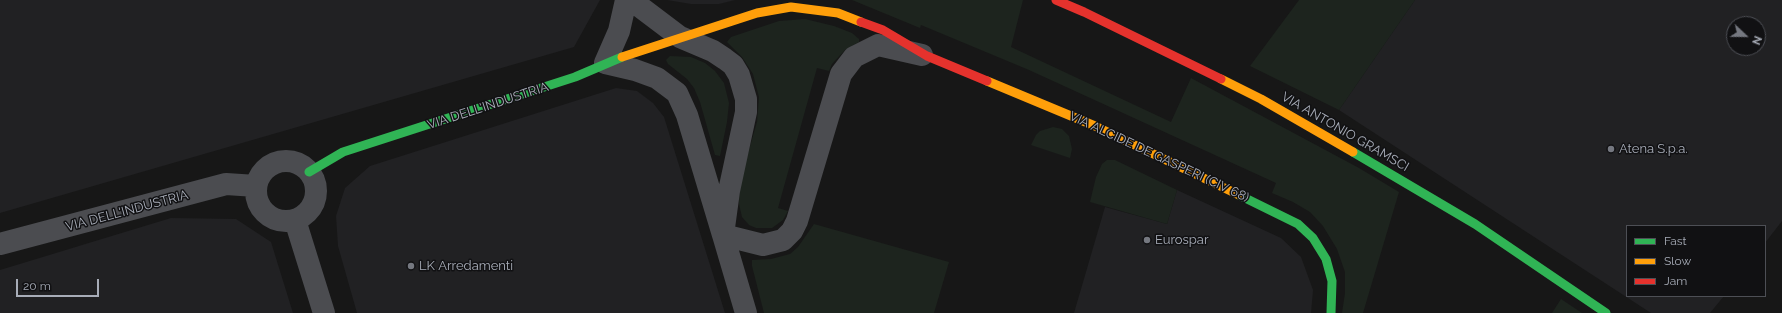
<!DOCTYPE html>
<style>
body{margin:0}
#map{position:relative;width:1782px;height:313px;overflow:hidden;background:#171717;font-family:Raleway,sans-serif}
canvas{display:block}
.legend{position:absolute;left:1626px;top:225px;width:140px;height:72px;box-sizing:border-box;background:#111113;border:1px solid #4d4f55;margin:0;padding:5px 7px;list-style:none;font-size:12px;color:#a8adb8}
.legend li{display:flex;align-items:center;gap:8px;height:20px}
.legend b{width:20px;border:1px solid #4d4f55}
.north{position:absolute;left:1726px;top:16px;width:40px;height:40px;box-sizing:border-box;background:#111113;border:1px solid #4d4f55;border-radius:50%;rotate:112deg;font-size:11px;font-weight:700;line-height:16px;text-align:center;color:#a8adb8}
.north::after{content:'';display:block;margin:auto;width:14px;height:18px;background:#757880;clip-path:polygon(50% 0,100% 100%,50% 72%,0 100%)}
.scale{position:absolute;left:16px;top:279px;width:83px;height:18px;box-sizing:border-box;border:2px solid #a8adb8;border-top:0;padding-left:5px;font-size:12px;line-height:14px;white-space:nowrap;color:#a8adb8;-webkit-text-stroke:3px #111113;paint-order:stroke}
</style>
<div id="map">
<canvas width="1782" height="313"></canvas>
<ul class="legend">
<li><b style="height:5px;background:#30b455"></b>Fast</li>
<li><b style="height:5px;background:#ff9f0a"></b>Slow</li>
<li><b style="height:5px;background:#e5322d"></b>Jam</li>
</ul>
<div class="north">N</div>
<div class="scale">20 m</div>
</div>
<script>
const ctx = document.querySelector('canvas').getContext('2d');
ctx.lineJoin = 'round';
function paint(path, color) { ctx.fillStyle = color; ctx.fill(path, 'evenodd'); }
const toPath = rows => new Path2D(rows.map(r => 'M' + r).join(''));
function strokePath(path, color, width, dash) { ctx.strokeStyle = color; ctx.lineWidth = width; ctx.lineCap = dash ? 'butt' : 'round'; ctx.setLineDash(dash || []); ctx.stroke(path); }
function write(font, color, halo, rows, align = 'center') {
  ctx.font = font + ' Raleway,sans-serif'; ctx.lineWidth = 3; ctx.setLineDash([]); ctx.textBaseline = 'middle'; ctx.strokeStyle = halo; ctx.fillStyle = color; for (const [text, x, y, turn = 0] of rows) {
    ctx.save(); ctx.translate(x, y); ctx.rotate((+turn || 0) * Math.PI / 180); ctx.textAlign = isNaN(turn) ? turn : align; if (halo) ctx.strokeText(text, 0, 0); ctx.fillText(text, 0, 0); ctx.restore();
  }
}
paint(toPath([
 [0,0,600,0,574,47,0,213],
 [667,0,735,0,719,4,691,4],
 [1415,0,1782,0,1782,221,1765,243,1765,226,1627,226,1627,296,1724,296,1710,313,1651,313,1339,110],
 [1734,24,1758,24,1758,48,1734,48],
 [616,88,637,91,653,103,664,117,725,313,357,313,338,246,336,216,345,188,370,166],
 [1177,190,1281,238,1301,257,1313,290,1311,313,1074,313,1105,207,1167,224],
 [171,218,236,219,271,242,293,313,0,313,0,270]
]), '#212123');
paint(toPath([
 [852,0,1023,0,1011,47,1171,122,1191,78,1359,168,1399,192,1363,313,1342,313,1345,293,1345,272,1337,249,1323,226,1310,212,1293,202,1272,193,1276,183,1029,70,921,25,920,28],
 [1299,0,1415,0,1339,110,1250,66],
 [805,19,834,26,852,33,859,39,859,42,845,50,832,64,829,71,817,68,778,208,788,211,783,220,772,228,756,228,749,225,742,217,739,204,740,181,757,122,759,97,753,74,742,57,727,42,731,37,779,21],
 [670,56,691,57,705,63,715,71,724,83,729,103,727,122,720,156,715,155,700,102,694,88,687,79,668,64,666,60],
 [1053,127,1062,129,1069,136,1072,149,1070,158,1031,145,1036,135,1040,131],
 [1107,160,1115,160,1177,190,1167,224,1090,202,1096,177,1102,164],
 [814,224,949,262,934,313,764,313,752,266,752,260,771,259,790,254,798,247],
 [1561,299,1582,313,1552,313]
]), '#1d241e');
strokePath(toPath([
 [626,0,619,31,605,63,635,70,657,78,677,93,687,115,723,235,729,191,746,112,746,99,739,75,733,65,725,59,713,51,680,37,631,0],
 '256 191a30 30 0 1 1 60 0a30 30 0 1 1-60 0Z',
 [295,220,324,313],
 [723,235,763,245,783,240,792,231,797,221,841,74,854,57,878,45,922,55],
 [723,235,746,313],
 [0,244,226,184,256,186]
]), '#4b4c50', 22);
strokePath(toPath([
 [1353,152,1475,224,1606,313],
 [309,172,343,152,575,77,622,57],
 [1239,195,1298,224,1313,238,1326,259,1332,281,1331,313]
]), '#30b455', 9);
strokePath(toPath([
 [622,57,757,13,791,7,838,13,861,22],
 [1221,79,1261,99,1353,152],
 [987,81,1095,126,1239,195]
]), '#ff9f0a', 9);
strokePath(toPath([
 [1056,0,1084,12,1221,79],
 [861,22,883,30,927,56,987,81]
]), '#e5322d', 9);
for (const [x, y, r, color] of [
 [1611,149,4,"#757880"],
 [1147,240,4,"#757880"],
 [411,266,4,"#757880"]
]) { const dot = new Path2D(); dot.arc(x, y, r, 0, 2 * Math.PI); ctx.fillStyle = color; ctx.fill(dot); strokePath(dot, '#111113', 1.5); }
write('13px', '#a8adb8', '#111113', [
 ["VIA DELL'INDUSTRIA",488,106,-18],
 ["VIA ANTONIO GRAMSCI",1345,132,30],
 ["VIA ALCIDE DE GASPERI (CIV 68)",1159,157,25],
 ["VIA DELL'INDUSTRIA",127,211,-15]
]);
write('13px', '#a8adb8', '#111113', [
 ["Atena S.p.a.",1619,149],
 ["Eurospar",1155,240],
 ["LK Arredamenti",419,266]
], 'left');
</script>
